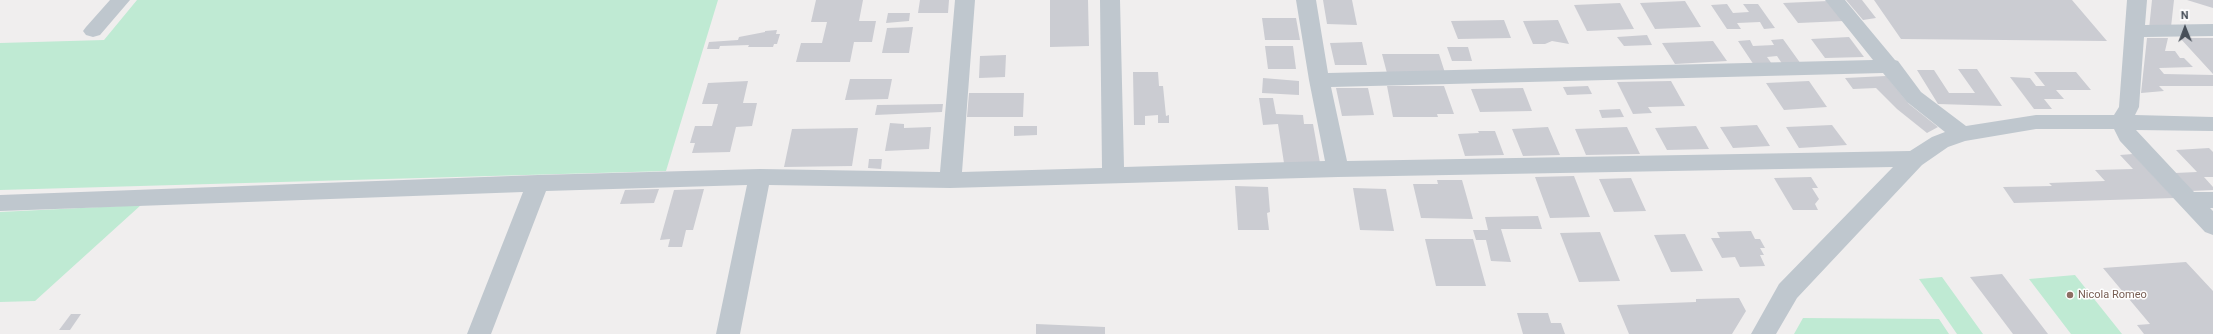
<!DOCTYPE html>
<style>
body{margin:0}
#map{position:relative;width:2213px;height:334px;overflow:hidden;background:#f0eeee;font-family:Roboto,sans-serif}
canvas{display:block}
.north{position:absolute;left:2165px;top:8px;width:40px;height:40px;-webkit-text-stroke:3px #fff;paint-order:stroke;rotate:359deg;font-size:11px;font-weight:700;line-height:16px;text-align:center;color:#474f59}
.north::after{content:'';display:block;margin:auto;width:14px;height:18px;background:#474f59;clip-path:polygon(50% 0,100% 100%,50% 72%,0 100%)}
</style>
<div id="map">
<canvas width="2213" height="334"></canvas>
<div class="north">N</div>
</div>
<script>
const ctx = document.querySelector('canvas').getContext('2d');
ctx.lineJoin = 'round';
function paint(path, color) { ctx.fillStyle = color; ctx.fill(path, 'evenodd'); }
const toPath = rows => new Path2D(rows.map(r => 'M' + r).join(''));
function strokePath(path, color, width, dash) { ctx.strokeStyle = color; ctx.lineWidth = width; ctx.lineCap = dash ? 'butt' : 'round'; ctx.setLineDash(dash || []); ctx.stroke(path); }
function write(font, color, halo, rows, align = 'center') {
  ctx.font = font + ' Roboto,sans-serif'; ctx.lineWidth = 3; ctx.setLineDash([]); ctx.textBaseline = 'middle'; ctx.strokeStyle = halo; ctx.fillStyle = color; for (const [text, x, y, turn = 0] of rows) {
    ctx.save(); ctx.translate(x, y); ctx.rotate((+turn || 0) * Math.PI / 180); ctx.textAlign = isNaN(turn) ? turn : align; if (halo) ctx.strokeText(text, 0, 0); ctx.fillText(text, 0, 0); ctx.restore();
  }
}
paint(toPath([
 [137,0,718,0,666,171,0,190,0,43,104,40],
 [141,205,35,301,0,302,0,212],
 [2075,275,2122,334,2071,334,2029,279],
 [1942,277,1983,334,1957,334,1919,279],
 [1803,318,1939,319,1949,334,1794,334]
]), '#bfead3');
paint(toPath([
 [816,0,863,0,859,21,876,21,872,42,854,42,850,62,796,62,801,43,822,43,827,22,811,22],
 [920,0,949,0,948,13,918,13],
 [1050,0,1088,0,1089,46,1050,47],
 [1323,0,1352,0,1357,25,1327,24],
 [1846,0,1862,0,1876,18,1863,20],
 [1874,0,2072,0,2107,41,1901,39],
 [2152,0,2174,0,2171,27,2149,29],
 [2187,0,2213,0,2213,8],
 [1685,1,1701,27,1655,29,1640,3],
 [1828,1,1844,21,1798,23,1783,3],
 [1620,3,1634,29,1587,31,1574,5],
 [1727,4,1733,13,1749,12,1743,4,1758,4,1775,28,1764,29,1760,22,1737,23,1741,29,1727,29,1711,5],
 [888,13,910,13,909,21,886,23],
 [1262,18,1296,18,1300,40,1265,40],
 [1504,20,1511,38,1458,39,1451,21],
 [1558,20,1569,44,1552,41,1545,44,1533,44,1523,21],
 [913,27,909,53,882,53,887,28],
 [777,30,776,34,780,34,777,44,774,44,773,47,748,47,749,45,720,46,719,49,707,49,709,42,738,40,739,37,765,32,765,31],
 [1647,35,1652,45,1624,46,1617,37],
 [1849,37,1864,57,1825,58,1811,39],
 [2147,38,2168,38,2165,51,2175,51,2180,58,2184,58,2193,67,2159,68,2164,74,2213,75,2213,86,2159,86,2164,91,2141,93],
 [2180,38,2213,38,2213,74],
 [1783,39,1801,64,1783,65,1777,56,1767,57,1772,64,1754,65,1738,41,1750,40,1753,46,1774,45,1771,40],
 [1713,41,1727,61,1675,64,1662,43],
 [1362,42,1367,65,1335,65,1330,43],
 [1265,46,1293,46,1296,69,1268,69],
 [1447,47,1468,47,1472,61,1452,61],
 [1382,54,1439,54,1446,76,1388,77],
 [1006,55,1005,77,979,78,980,56],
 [1958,69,1977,69,2002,106,1938,104,1917,70,1934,70,1949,93,1975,93],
 [1133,72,1158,72,1159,86,1163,86,1166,116,1169,115,1169,123,1158,123,1158,115,1145,116,1145,125,1134,125],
 [2034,72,2076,72,2091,90,2056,90,2064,99,2044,99,2052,109,2034,109,2010,77,2030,78,2036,86,2045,86],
 [1886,76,1909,104,1938,127,1927,133,1897,109,1876,88,1853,89,1845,78],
 [1263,78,1299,81,1299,95,1262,93],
 [850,79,892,79,888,99,845,100],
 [748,81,743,103,757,103,752,126,736,127,730,152,692,153,695,143,690,143,695,126,712,126,718,104,702,104,708,83],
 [1671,81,1685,106,1648,107,1652,113,1633,114,1617,82],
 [1809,81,1827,107,1784,110,1766,83],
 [1387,86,1444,86,1454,114,1437,114,1438,117,1393,117],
 [1588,86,1592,94,1567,95,1563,87],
 [1336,88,1368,88,1374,115,1342,116],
 [1523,88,1532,111,1480,112,1471,89],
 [969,93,1024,93,1023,117,967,117],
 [1259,98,1273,98,1276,114,1303,115,1304,124,1313,124,1320,163,1284,163,1278,124,1263,125],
 [943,104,942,112,875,115,877,105],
 [1620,109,1624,117,1602,118,1599,110],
 [890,123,904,124,904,128,931,127,929,149,885,151],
 [1757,125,1770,146,1733,148,1720,127],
 [1832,125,1847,145,1799,148,1786,127],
 [1014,126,1037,126,1037,135,1014,136],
 [1696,126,1709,149,1667,150,1655,128],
 [1548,127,1560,155,1523,156,1512,129],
 [1627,127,1640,154,1586,155,1575,129],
 [858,128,852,166,784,167,792,129],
 [1478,131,1495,131,1504,155,1465,156,1458,134,1479,133],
 [2209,148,2213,152,2213,177,2204,177,2213,187,2213,190,2191,191,2175,173,2197,172,2176,150],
 [2133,154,2174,198,2014,203,2003,187,2052,186,2049,183,2105,181,2095,170,2133,169,2120,155],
 [869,159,882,159,881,169,868,168],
 [1574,176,1590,217,1550,218,1535,177],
 [1811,177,1818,188,1812,188,1819,199,1815,204,1818,210,1793,210,1774,178],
 [1631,178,1646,211,1614,212,1599,179],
 [1437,180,1462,180,1473,219,1421,218,1413,184,1438,184],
 [1235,186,1268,187,1270,212,1267,213,1269,230,1238,230],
 [1353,188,1386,189,1394,231,1360,230],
 [659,189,654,203,620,204,625,190],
 [704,189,693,230,686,230,682,247,668,247,670,239,660,240,674,190],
 [1538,216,1542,229,1501,229,1511,262,1491,261,1486,240,1476,240,1473,230,1488,230,1485,217],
 [1751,231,1755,239,1760,239,1765,248,1760,248,1764,255,1760,255,1765,266,1740,267,1735,257,1722,258,1711,238,1720,238,1717,232],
 [1600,232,1620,281,1579,282,1560,233],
 [1685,234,1703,271,1671,272,1654,235],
 [1425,239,1473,239,1486,286,1436,286],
 [2186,262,2213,291,2213,334,2144,334,2137,325,2150,324,2103,268],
 [2002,274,2048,334,2013,334,1970,277],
 [1739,298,1746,311,1732,334,1629,334,1617,305,1696,302,1696,299],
 [1517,313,1548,313,1551,323,1561,323,1565,334,1523,334],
 [71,314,81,314,70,330,59,330],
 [1036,324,1105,327,1105,334,1036,334]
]), '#cbccd2');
paint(toPath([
 [110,0,130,0,100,35,93,37,86,35,83,31,86,27,110,0],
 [955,0,975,0,962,172,1102,168,1100,0,1120,0,1124,167,1325,161,1309,80,1296,0,1316,0,1328,73,1873,60,1825,0,1845,0,1895,60,1898,61,1921,92,1966,126,2036,115,2114,115,2119,107,2127,0,2147,0,2145,25,2213,24,2213,36,2144,37,2139,107,2135,115,2213,117,2213,131,2136,130,2194,192,2213,192,2213,208,2210,208,2213,211,2213,235,2205,232,2120,141,2114,129,2036,129,1965,141,1948,147,1922,165,1797,298,1776,334,1751,334,1779,284,1893,167,1338,177,950,188,769,185,740,334,716,334,747,185,546,191,491,334,467,334,523,192,0,211,0,195,538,175,760,169,940,172,955,0],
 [1883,73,1907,102,1945,132,1932,137,1910,151,1347,161,1331,87,1883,73]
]), '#bfc7ce');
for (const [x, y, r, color] of [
 [2070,295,4,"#8d6e63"]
]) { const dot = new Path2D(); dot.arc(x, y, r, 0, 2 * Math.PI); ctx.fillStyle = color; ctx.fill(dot); strokePath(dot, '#fff', 1.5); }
write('11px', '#785e54', '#fff', [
 ["Nicola Romeo",2078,295]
], 'left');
</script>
